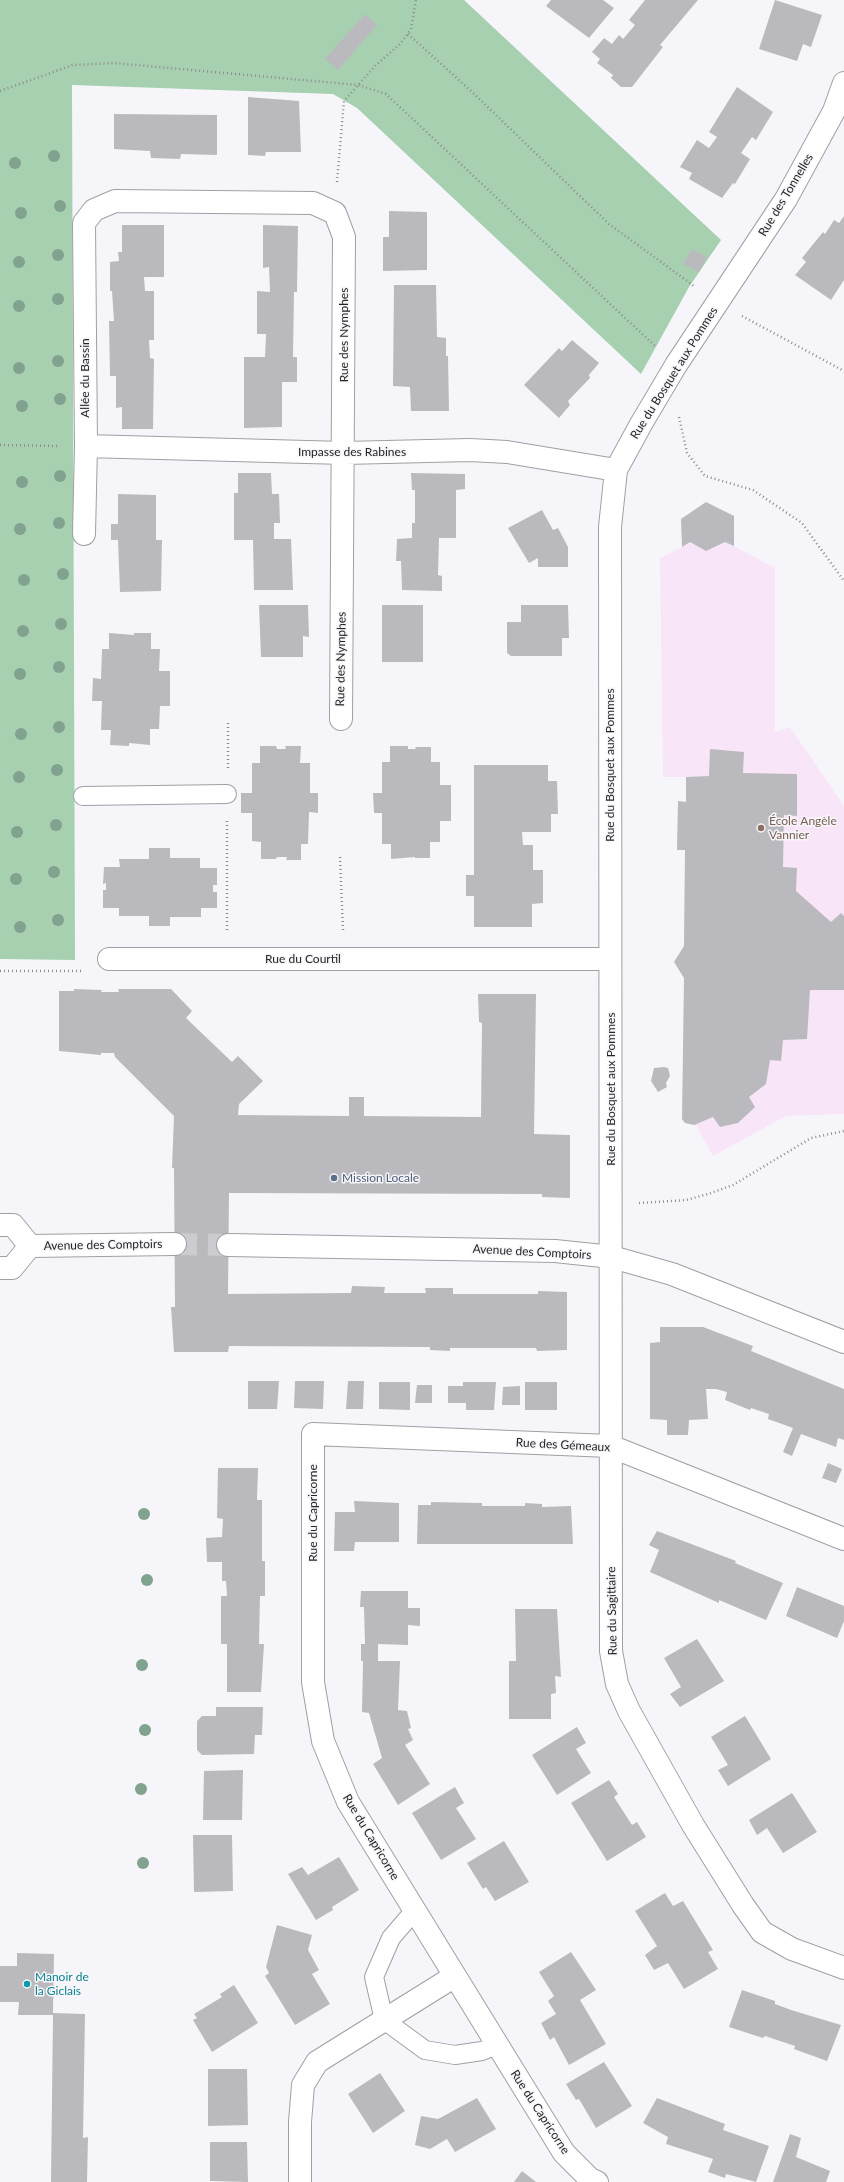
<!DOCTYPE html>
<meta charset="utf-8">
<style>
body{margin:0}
canvas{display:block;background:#f6f6fa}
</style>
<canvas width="844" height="2182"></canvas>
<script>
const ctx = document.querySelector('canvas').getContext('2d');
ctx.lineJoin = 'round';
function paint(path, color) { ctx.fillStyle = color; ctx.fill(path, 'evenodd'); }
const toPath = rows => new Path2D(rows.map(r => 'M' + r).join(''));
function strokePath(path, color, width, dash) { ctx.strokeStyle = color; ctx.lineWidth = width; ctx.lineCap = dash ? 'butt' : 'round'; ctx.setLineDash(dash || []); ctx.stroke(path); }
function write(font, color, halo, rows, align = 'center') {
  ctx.font = font + ' Lato,sans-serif'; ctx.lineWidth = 3; ctx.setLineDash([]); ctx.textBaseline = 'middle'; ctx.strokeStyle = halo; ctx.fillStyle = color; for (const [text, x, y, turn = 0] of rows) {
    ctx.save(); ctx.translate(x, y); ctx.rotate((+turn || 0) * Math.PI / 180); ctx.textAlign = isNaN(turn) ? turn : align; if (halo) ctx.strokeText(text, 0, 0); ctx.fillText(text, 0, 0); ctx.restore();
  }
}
paint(toPath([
 [706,502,734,516,734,546,775,568,775,732,790,727,844,806,844,1114,786,1116,713,1156,696,1125,685,1123,682,1119,684,978,674,962,684,946,685,850,677,850,678,801,686,802,686,777,663,777,660,558,682,547,681,519]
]), '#f8e6f8');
paint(toPath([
 [0,0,464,0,721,240,689,287,641,374,357,108,333,94,72,85,75,960,0,959]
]), '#a7d0b1');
paint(toPath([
 [551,0,603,0,614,8,589,38,546,6],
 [645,0,698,0,660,45,663,47,632,87,621,87,611,78,613,75,597,63,600,59,592,52,604,38,612,44,619,35,623,39,635,25,629,20],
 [775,0,822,15,811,47,803,44,797,61,759,49],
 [365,14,377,25,338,70,325,59],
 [737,87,773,112,756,140,752,137,741,153,750,159,735,184,733,183,722,198,689,179,692,173,680,167,697,140,709,148,717,137,709,132],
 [248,97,299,101,301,152,266,152,265,156,248,155],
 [114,114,217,115,217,155,181,154,180,159,151,158,150,151,114,149],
 [389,211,427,212,427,270,383,271,383,237,389,237],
 [844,216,844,280,831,300,795,275,806,262,802,258,823,232,825,234,834,220,839,223],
 [122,225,164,225,164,277,144,277,145,291,154,291,154,340,149,340,150,358,154,359,153,429,122,429,122,407,116,408,116,376,110,376,109,321,114,321,112,291,110,291,110,262,119,261,118,252,122,252],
 [263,225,298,226,297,292,294,292,293,357,297,357,297,382,282,382,282,427,244,428,244,357,265,357,266,334,257,334,257,291,270,292,269,267,263,268],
 [692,249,707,257,699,272,683,264],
 [394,285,436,285,437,337,446,338,446,356,448,356,449,411,411,411,410,387,393,386],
 [572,340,599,363,589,375,590,378,568,401,570,405,559,418,524,385,559,348,562,351],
 [238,473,271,473,272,494,279,494,280,523,274,523,274,539,291,539,293,590,254,590,253,540,234,540,234,493,238,493],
 [411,473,465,474,465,489,456,490,456,538,439,538,438,575,442,576,442,591,402,590,401,561,396,561,397,539,412,538,412,523,415,523,415,490,412,490],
 [118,494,156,495,156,540,162,540,161,591,120,592,118,540,111,540,111,524,118,524],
 [706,502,734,516,734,546,725,542,706,551,690,542,682,547,681,519],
 [542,510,553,530,558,528,568,547,568,567,538,567,538,558,529,563,508,528],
 [259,605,308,605,309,637,303,636,303,657,261,657],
 [382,605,423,605,423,662,382,662],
 [521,605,568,605,569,638,562,638,562,656,511,656,507,653,507,622,521,622],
 [109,633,134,635,134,633,151,633,151,649,160,649,159,671,170,671,170,706,160,706,159,729,150,729,150,745,129,743,129,746,110,745,111,730,101,730,102,701,92,701,93,678,101,679,102,649,109,649],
 [260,746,276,746,277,749,286,749,285,746,301,746,300,763,310,763,310,793,318,793,318,813,309,812,308,844,301,844,301,860,286,860,287,857,277,857,276,859,261,859,261,842,252,841,252,813,241,813,241,793,252,793,252,763,260,763],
 [390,746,408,746,408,749,416,749,415,747,431,747,431,762,440,762,440,785,451,785,451,821,440,821,440,842,430,842,430,858,415,858,415,857,391,859,391,844,382,844,382,813,374,813,373,793,382,793,382,762,390,762],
 [710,749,744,752,743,773,797,774,797,816,784,815,783,867,797,868,796,891,831,922,841,913,844,916,844,990,810,990,807,1039,783,1040,781,1061,770,1060,766,1084,749,1097,755,1107,738,1123,720,1127,713,1117,694,1125,685,1123,682,1119,684,978,674,962,684,946,685,850,677,850,678,801,686,802,686,777,709,776],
 [474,765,548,765,548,781,557,781,558,814,551,814,551,832,522,832,523,845,533,845,533,870,543,870,543,903,532,904,532,927,474,927,474,896,466,896,466,875,474,875],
 [149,848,170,848,170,858,200,858,200,868,217,868,217,885,213,885,213,892,217,892,217,908,201,908,201,917,170,917,170,926,149,926,149,916,119,916,119,908,103,908,103,890,106,890,106,883,103,884,104,867,120,867,119,859,149,859],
 [74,989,102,990,101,992,119,992,118,989,171,989,192,1011,186,1018,232,1062,238,1056,263,1081,239,1104,238,1115,349,1116,349,1097,364,1097,364,1116,481,1117,482,1023,479,1022,478,994,536,994,534,1134,570,1135,570,1198,542,1197,542,1194,229,1193,228,1294,351,1293,352,1286,385,1287,384,1293,426,1293,425,1288,453,1288,453,1294,538,1294,538,1291,567,1292,567,1350,537,1351,536,1348,450,1348,450,1351,430,1350,430,1347,229,1346,228,1352,174,1352,171,1307,175,1307,174,1168,172,1168,174,1116,115,1057,114,1053,101,1053,101,1055,59,1051,59,991,74,991],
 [664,1067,668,1068,670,1076,666,1083,667,1087,658,1092,651,1081,654,1068],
 [660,1327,703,1327,753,1346,751,1351,844,1389,844,1440,838,1438,836,1447,801,1434,792,1456,783,1452,793,1428,768,1419,769,1414,751,1408,750,1410,725,1400,727,1392,716,1389,706,1389,708,1419,689,1420,688,1435,667,1435,667,1420,650,1419,650,1343,660,1342],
 [248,1381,279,1381,277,1409,248,1409],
 [295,1381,324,1381,323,1409,294,1408],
 [348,1381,364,1381,363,1409,346,1409],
 [379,1382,410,1382,410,1410,379,1409],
 [463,1382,496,1382,494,1410,466,1410,466,1403,448,1403,448,1386,463,1386],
 [525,1382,557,1382,557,1410,525,1410],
 [417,1385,432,1385,432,1403,415,1403],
 [520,1386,520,1405,502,1405,503,1387],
 [828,1463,842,1469,836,1483,822,1478],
 [218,1468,258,1468,257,1500,262,1500,262,1561,265,1561,265,1596,260,1596,259,1644,264,1644,261,1692,227,1692,227,1644,221,1644,221,1596,227,1596,226,1581,222,1581,222,1562,207,1562,206,1538,222,1537,223,1519,217,1518],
 [354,1501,399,1503,399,1542,355,1542,354,1551,334,1551,335,1512,355,1512],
 [431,1502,482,1503,482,1506,525,1506,525,1503,542,1504,542,1507,571,1506,573,1544,417,1544,418,1505,431,1505],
 [657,1531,736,1561,735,1563,783,1583,766,1620,719,1600,719,1603,650,1572,659,1550,649,1545],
 [797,1587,844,1606,844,1621,837,1638,786,1616],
 [361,1591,408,1591,408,1608,420,1608,420,1626,408,1625,408,1645,378,1644,378,1661,400,1661,398,1710,407,1711,411,1728,408,1729,413,1740,405,1745,430,1784,398,1805,373,1764,382,1758,369,1713,362,1712,363,1661,361,1661,361,1644,365,1644,364,1607,360,1607],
 [515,1609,557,1609,561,1677,555,1676,556,1693,551,1694,551,1719,509,1719,509,1661,516,1661],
 [697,1639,724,1681,680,1707,670,1694,681,1687,664,1658],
 [216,1707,263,1707,262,1735,255,1735,254,1754,202,1755,197,1750,197,1721,202,1716,216,1716],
 [745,1716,771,1759,728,1786,718,1770,728,1765,711,1737],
 [577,1727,586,1743,576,1749,591,1773,557,1795,532,1755],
 [243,1770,242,1820,203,1820,204,1771],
 [609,1780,618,1794,614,1797,632,1825,637,1822,646,1837,607,1861,571,1803],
 [455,1787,464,1803,456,1808,476,1839,441,1860,412,1813],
 [792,1793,817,1832,783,1853,767,1828,757,1835,749,1820],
 [193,1835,232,1835,233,1891,194,1892],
 [504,1841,529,1882,495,1901,486,1887,483,1889,467,1863],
 [339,1857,359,1890,332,1907,333,1910,316,1920,288,1874,302,1867,308,1875],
 [665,1893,673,1906,683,1901,713,1950,708,1952,718,1969,684,1989,668,1963,654,1970,645,1955,657,1946,635,1911],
 [277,1925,312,1935,308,1950,319,1970,312,1974,330,2004,295,2025,265,1976,269,1973,266,1967],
 [571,1952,596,1990,580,2000,606,2044,569,2065,554,2037,550,2040,541,2023,556,2014,548,2001,554,1996,539,1972],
 [17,1953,54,1954,53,2013,85,2014,83,2138,88,2137,87,2182,51,2182,53,2015,18,2015,19,2002,0,2002,0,1966,17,1966],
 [234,1985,258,2023,212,2052,193,2020,197,2018,194,2014,222,1997,220,1994],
 [742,1990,775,2001,775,2004,791,2010,841,2025,827,2061,794,2049,795,2046,765,2036,763,2038,729,2027],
 [604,2062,632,2106,596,2128,579,2099,576,2100,566,2084],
 [208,2069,247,2069,248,2125,208,2126],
 [380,2073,405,2111,373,2133,348,2094],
 [477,2098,496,2129,455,2152,447,2139,430,2149,415,2145,421,2116,438,2119],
 [657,2098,725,2124,723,2130,769,2146,756,2182,726,2174,725,2178,708,2172,713,2159,666,2144,668,2137,643,2123],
 [790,2134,801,2138,796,2157,830,2171,826,2182,773,2182],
 [210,2142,247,2142,248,2182,210,2181],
 [522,2171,536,2182,514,2182]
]), '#bababe');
strokePath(toPath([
 [175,1244,228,1245]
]), '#ccccd0', 22, [22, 11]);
const service = toPath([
 [83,796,227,794],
 [415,1910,391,1938,374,1977,384,2020,425,2050,455,2055,482,2051,497,2045]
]);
const minor = toPath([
 [844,83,834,111,786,199,676,365,641,424,616,470,610,527,611,1651,617,1684,629,1711,693,1825,743,1905,762,1932,792,1949,844,1968],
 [86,446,344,453,470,450,507,452,616,470],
 [84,534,86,446,84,223,94,210,115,201,313,203,335,213,344,237,341,719],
 [109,959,610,959],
 [300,2182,300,2122,303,2085,317,2062,455,1976],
 [597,2182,590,2179,564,2153,348,1802,323,1741,313,1682,313,1434,610,1446,844,1539]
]);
const tertiary = toPath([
 [0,1225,13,1225,30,1246],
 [228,1245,555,1251,612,1257,672,1274,844,1342],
 [30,1246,175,1244],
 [0,1268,12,1268,30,1246]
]);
strokePath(service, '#a0a0a4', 20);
strokePath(minor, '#a0a0a4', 24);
strokePath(tertiary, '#a0a0a4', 24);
strokePath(toPath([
 [408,34,470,90,609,224,694,286],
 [0,91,73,65,114,63,358,85,386,94,655,346],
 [337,182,344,101,375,66,400,44,408,34,411,28,416,0],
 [742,316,844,371],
 [679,417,687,453,705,476,753,490,802,523,844,581],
 [0,445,57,446],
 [228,768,228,720],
 [340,857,343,930],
 [227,930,227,821],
 [0,971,83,971],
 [639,1203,686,1200,708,1194,733,1185,811,1138,844,1131]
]), '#8c8c8e', 2.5, [1, 3]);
strokePath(service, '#fff', 18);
strokePath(minor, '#fff', 22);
strokePath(tertiary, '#fff', 22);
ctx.fillStyle = '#80a28e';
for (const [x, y] of [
 [54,156],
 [15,163],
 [60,206],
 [21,213],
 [58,255],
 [19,262],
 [58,299],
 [19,306],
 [58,361],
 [19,368],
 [60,399],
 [22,406],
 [60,476],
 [22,482],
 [59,523],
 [20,529],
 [63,574],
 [24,580],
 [61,624],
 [23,631],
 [59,667],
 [20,674],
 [59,727],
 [21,734],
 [57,770],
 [19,777],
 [56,825],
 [17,832],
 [54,872],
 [16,879],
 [58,920],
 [20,927],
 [144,1514],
 [147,1580],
 [142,1665],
 [145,1730],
 [141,1789],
 [143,1863]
]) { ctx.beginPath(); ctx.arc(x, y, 6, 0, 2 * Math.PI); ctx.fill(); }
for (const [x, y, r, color] of [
 [761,828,4,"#8d6e63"],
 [334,1178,4,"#5c6f8a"],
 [27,1984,4,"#0f9aa8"]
]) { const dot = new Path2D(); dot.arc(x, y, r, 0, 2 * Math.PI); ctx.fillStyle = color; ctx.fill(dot); strokePath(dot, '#f6f6fa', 1.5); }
write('12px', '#252526', '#f6f6fa', [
 ["Rue des Tonnelles",786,195,-59],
 ["Rue des Nymphes",344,335,-90],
 ["Rue du Bosquet aux Pommes",674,373,-58],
 ["Allée du Bassin",85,378,-90],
 ["Impasse des Rabines",352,452],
 ["Rue des Nymphes",341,659,-89],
 ["Rue du Bosquet aux Pommes",610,765,-90],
 ["Rue du Courtil",303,959],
 ["Rue du Bosquet aux Pommes",611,1089,-90],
 ["Avenue des Comptoirs",103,1245,-1],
 ["Avenue des Comptoirs",532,1252,3],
 ["Rue des Gémeaux",563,1445,3],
 ["Rue du Capricorne",313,1513,-90],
 ["Rue du Sagittaire",612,1611,-91],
 ["Rue du Capricorne",371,1837,59],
 ["Rue du Capricorne",540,2112,57]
]);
write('12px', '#785e54', '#f6f6fa', [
 ["École Angèle",769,821],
 ["Vannier",769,835]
], 'left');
write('12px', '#4e5e75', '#f6f6fa', [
 ["Mission Locale",342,1178]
], 'left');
write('12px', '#0d838f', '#f6f6fa', [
 ["Manoir de",35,1977],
 ["la Giclais",35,1991]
], 'left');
</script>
